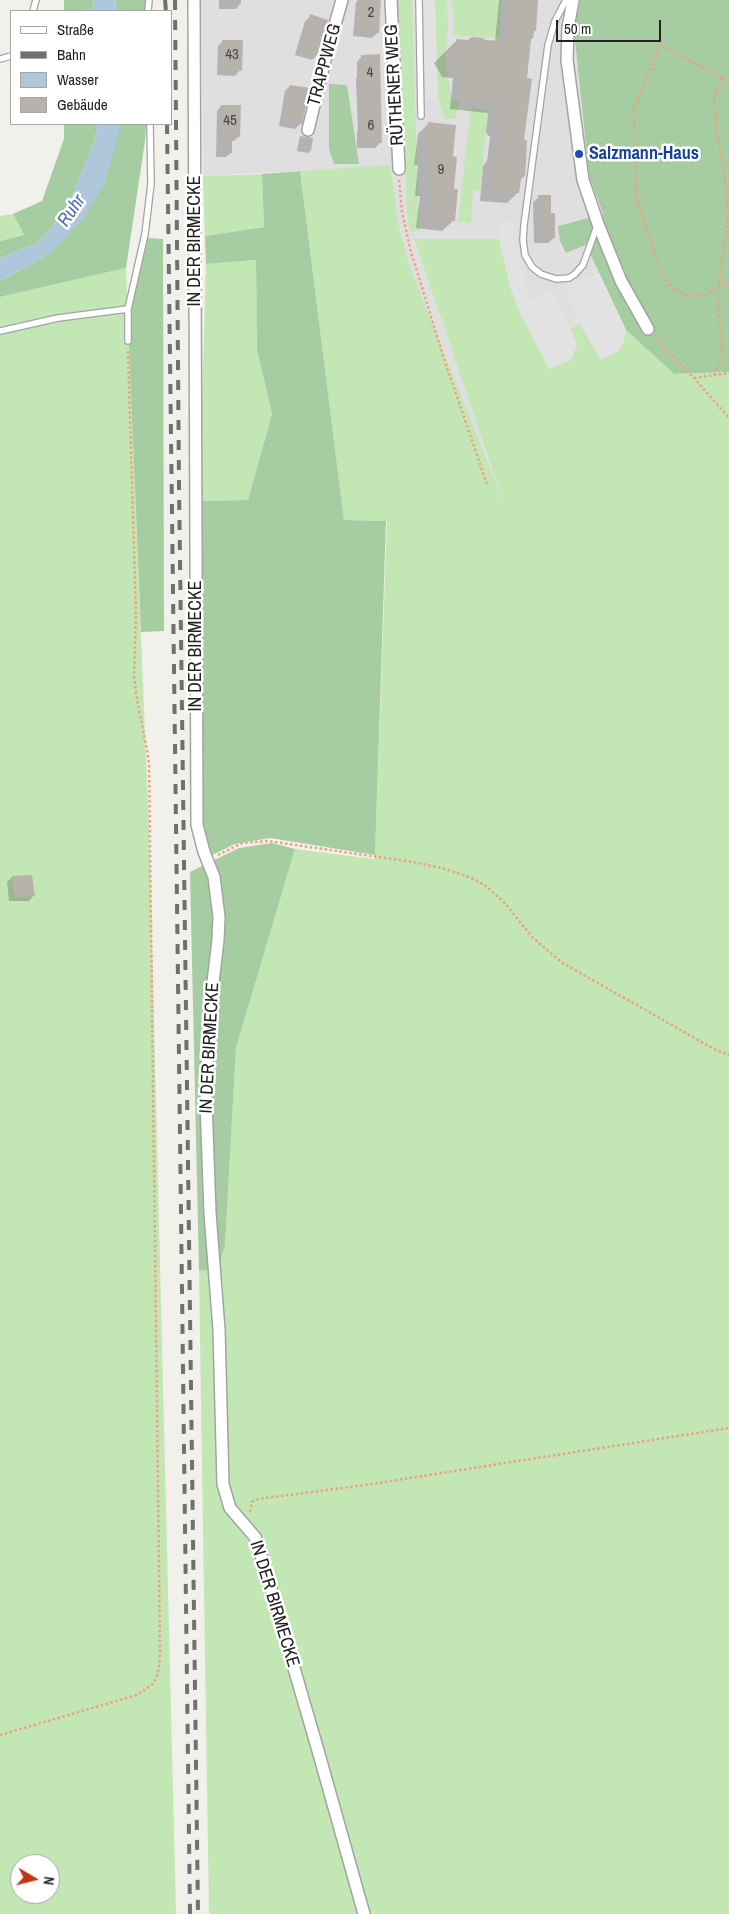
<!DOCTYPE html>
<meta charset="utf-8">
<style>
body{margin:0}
#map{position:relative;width:729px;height:1914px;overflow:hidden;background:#f1f0ea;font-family:"Archivo Narrow",sans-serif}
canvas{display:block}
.legend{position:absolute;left:10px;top:10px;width:162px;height:115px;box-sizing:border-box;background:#fff;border:1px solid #a7a7a7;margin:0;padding:6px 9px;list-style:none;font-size:15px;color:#222}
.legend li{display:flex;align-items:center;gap:10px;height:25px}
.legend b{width:25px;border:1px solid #a7a7a7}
.north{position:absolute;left:10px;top:1854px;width:50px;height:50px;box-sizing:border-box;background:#fff;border:1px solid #a7a7a7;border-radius:50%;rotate:98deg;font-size:14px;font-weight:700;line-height:20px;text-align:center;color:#222}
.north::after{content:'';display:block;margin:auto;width:18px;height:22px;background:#c23611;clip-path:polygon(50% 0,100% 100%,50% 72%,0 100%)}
.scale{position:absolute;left:556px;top:20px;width:105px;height:22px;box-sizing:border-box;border:2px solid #222;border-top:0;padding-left:6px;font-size:15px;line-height:18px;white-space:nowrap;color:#222;-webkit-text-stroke:4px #fff;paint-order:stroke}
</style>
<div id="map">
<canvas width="729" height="1914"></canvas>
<ul class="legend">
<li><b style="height:6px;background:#fff"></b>Straße</li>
<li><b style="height:6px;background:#707070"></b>Bahn</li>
<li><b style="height:14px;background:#aec7db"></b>Wasser</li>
<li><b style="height:14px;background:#b7b3ac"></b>Gebäude</li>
</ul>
<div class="north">N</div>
<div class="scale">50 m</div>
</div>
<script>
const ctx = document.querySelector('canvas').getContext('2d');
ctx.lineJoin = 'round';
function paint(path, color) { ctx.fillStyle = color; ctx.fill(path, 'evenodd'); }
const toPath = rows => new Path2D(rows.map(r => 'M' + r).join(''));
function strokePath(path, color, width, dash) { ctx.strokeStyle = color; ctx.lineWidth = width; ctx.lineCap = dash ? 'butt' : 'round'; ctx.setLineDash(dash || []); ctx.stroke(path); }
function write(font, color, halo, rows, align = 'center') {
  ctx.font = font + ' "Archivo Narrow",sans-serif'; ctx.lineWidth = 5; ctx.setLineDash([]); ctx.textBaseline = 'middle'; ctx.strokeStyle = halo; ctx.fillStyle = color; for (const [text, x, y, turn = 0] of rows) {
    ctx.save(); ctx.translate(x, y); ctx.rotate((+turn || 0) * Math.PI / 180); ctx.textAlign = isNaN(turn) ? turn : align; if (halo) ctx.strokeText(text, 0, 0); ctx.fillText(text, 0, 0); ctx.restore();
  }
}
paint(toPath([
 [201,0,579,0,574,31,589,176,603,214,558,226,566,253,586,245,626,330,549,369,499,239,414,240,511,521,344,520,300,171,203,176]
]), '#e0dfdf');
paint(toPath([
 [397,0,412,0,419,231,410,231,407,212],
 [435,0,447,0,448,28,445,62,452,100,460,102,455,119,444,118,438,98],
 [452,0,502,0,499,38,454,35],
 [471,108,488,110,480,191,473,191,471,223,458,221],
 [390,165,398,223,409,265,505,506,414,239,499,239,511,289,577,344,571,329,580,322,623,343,626,330,674,374,729,372,729,1914,209,1914,199,1270,217,1271,225,1246,236,1048,295,849,374,859,375,855,387,521,344,520,300,171],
 [262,174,264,227,205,236,203,176],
 [13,214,24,235,0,241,0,216],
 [256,260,257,350,272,414,248,500,199,501,206,264],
 [126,268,150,858,176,1914,0,1914,0,297],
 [20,1864,50,1864,50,1894,20,1894]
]), '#c3e6b5');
paint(toPath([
 [64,0,93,0,94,11,64,11],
 [115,0,148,0,148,11,116,11],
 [580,0,729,0,729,372,674,374,626,330,586,245,566,253,560,241,558,226,603,214,589,176,574,31],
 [329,84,347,85,359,164,334,164,329,149],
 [64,124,97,124,95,140,67,209,38,243,0,258,0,241,24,235,13,214,42,201,64,139],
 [119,124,146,124,145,141,126,268,0,297,0,281,49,254,119,132],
 [300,171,344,520,386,521,375,855,270,838,235,844,210,856,201,829,199,501,248,500,272,414,257,350,256,260,206,264,205,236,264,227,262,174],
 [148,238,163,239,164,631,141,632,128,323],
 [272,843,295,849,236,1048,225,1246,217,1271,199,1270,190,872,239,848]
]), '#a6cda2');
paint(toPath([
 [423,0,435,0,438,98,425,98],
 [500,221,513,222,525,275,526,288,531,302,552,290,570,328,579,321,564,286,599,273,626,330,623,343,618,352,600,359,579,323,571,329,577,344,573,357,569,361,549,369,520,314,511,289,499,239]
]), '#e2e2e2');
paint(toPath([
 [93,0,115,0,116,11,94,11],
 [97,124,119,124,119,132,105,183,84,218,49,254,0,281,0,258,38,243,67,209,95,140]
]), '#aec7db');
paint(toPath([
 [219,0,241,0,241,3,236,9,219,9],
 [358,0,380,0,378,32,372,38,353,36,356,2],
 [499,0,537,0,532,38,529,41,518,192,507,203,480,201,483,166,487,161,490,137,486,133,488,113,450,109,453,78,442,77,434,63,456,41,495,42],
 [311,16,317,55,312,60,295,55,305,21],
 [223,41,240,70,235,76,217,75,218,46],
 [362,56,380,143,375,148,357,148,357,131,358,130,356,79,357,77,357,62],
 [290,86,301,123,295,129,279,126,285,91],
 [221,106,239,136,234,141,231,141,231,153,226,157,216,157,217,111],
 [429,123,452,158,454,220,442,231,416,228,420,196,415,196,418,165,414,165,418,134],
 [301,137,310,151,308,153,297,151,299,140],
 [539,197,554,238,548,243,534,243,533,202],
 [12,877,34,895,29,901,9,901,7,882]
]), '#0003');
paint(toPath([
 [360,0,381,0,379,33,358,32],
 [509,0,538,0,536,31,534,31,533,39,531,39,527,78,532,79,524,140,527,140,526,163,525,176,521,179,519,193,490,190,493,154,498,151,500,126,497,122,498,102,460,99,463,68,453,67,445,51,456,51,456,39,468,40,472,37,483,38,485,40,505,41],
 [310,14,328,20,318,55,300,49],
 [222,40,243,40,242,71,222,70],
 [380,54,382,143,362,144,361,125,363,125,360,72,362,72,361,55],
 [290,85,310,88,302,124,283,121],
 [221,105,241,105,240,137,232,136,232,153,220,153],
 [428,122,456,125,453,156,457,157,454,189,458,189,455,221,427,218,430,186,426,185,429,154,425,154],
 [300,136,313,138,311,151,298,149],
 [538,195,551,195,551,213,555,213,555,238,539,238],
 [32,875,35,896,14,897,12,876]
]), '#b7b3ac');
const lane = toPath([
 [419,0,421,116],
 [566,0,555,21,548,45,524,225,523,240,525,255,532,267,541,274,556,279,569,278,575,274,583,265,597,226],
 [33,11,36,0],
 [148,11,149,0],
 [0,59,11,56],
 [0,331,58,318,128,309],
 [128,341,128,309,145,234,151,184,150,124]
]);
const street = toPath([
 [194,0,197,825,204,852,214,877,219,917,218,940,209,1016,206,1101,210,1213,219,1330,223,1484,230,1508,255,1537,259,1548,319,1754,364,1914],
 [391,0,399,169],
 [573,0,568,28,567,60,583,180,598,224,621,281,648,329],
 [308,130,326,56,342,0]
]);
strokePath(lane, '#a3a3a3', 8);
strokePath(street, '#a3a3a3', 14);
strokePath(toPath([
 [722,77,660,45,634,108,636,196,654,253,666,280,673,289,683,294,693,296,705,295,719,286,728,219,725,177,717,134,714,100,722,77,729,82],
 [399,180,402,212,411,252,446,365,488,487],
 [655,338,694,378,729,418],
 [714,375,723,355,718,304,719,286,729,284],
 [694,378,729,373],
 [218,855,242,843,268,841,413,862,442,868,472,878,486,886,505,903,532,937,561,962,714,1049,729,1055],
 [250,1512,252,1502,258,1499,365,1485,729,1428],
 [0,1735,137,1695,153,1684,157,1676,159,1668,160,1651,149,764,147,750,137,699,134,676,136,615,128,351]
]), '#efa17d', 2.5, [2.5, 2.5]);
strokePath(lane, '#fff', 5.5);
strokePath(street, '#fff', 11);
strokePath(toPath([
 [165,0,166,11],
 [175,0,179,485,198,1914],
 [167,124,190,1914]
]), '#707070', 4, [10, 10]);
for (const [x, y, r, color] of [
 [579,154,5,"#1a4fb4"]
]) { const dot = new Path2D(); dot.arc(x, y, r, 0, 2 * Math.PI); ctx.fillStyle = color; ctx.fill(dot); strokePath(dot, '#fff', 2); }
write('15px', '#474644', null, [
 ["2",371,13],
 ["43",232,55],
 ["4",370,73],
 ["45",230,121],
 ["6",371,126],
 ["9",441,170]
]);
write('18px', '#222', '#fff', [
 ["TRAPPWEG",325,65,-75],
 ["RÜTHENER WEG",395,85,-93],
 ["IN DER BIRMECKE",195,241,-90],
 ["IN DER BIRMECKE",196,646,-90],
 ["IN DER BIRMECKE",210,1048,-87],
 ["IN DER BIRMECKE",274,1604,73]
]);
write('bold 18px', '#164399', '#fff', [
 ["Salzmann-Haus",589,154]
], 'left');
write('italic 19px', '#556eab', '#fff', [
 ["Ruhr",72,211,-56]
]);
</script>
